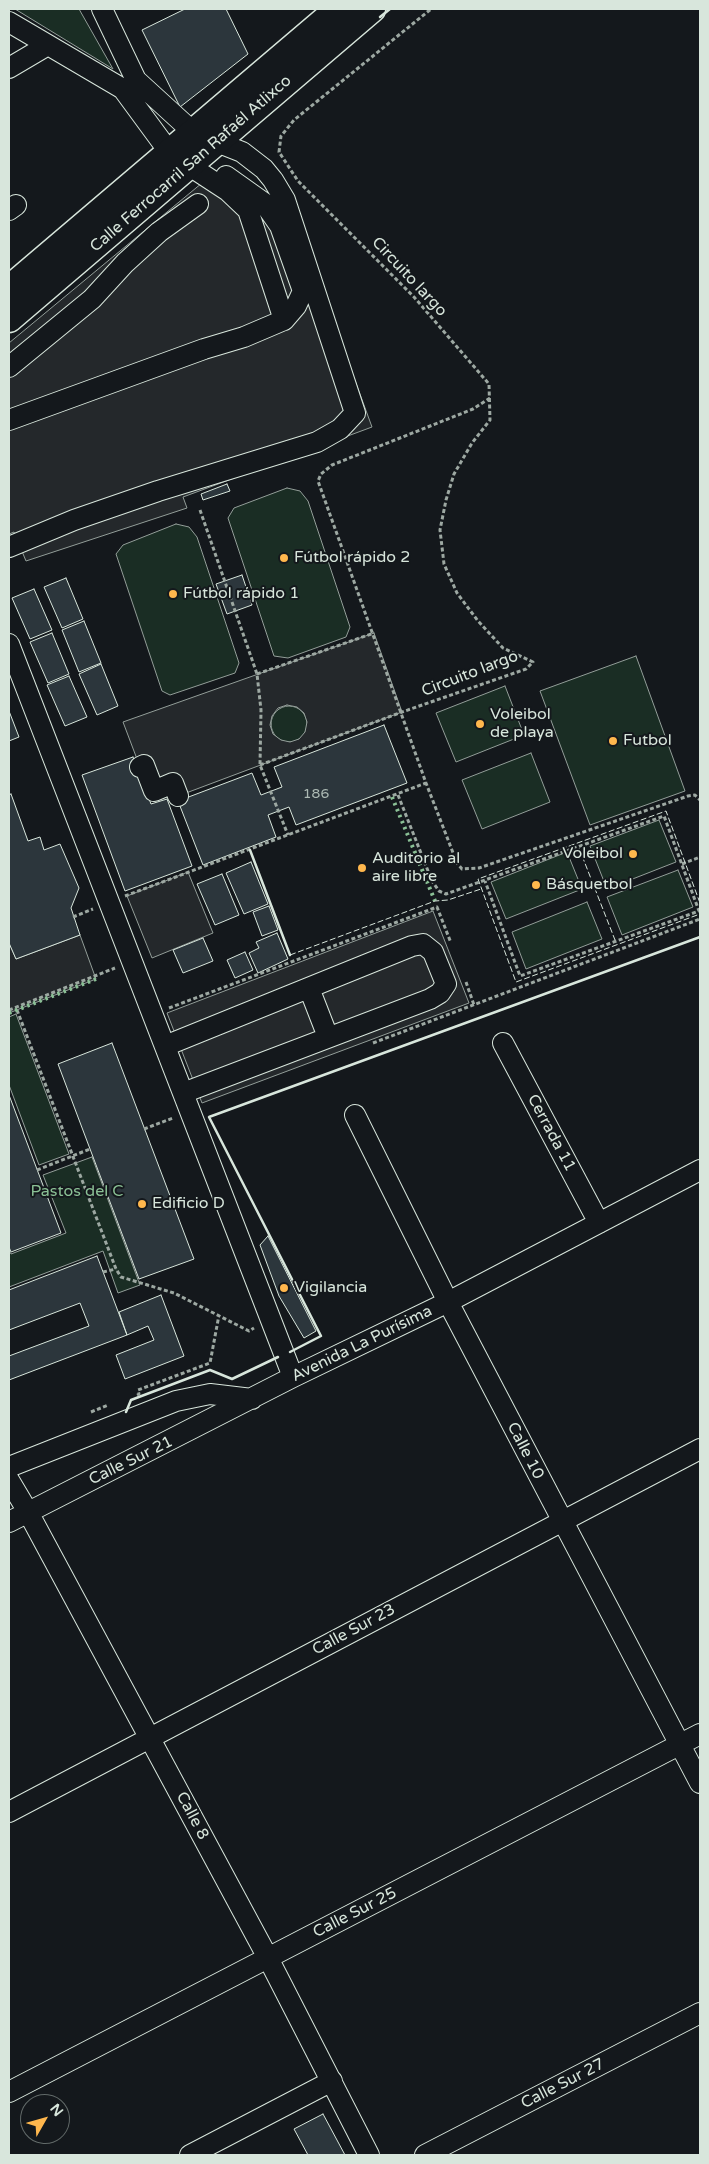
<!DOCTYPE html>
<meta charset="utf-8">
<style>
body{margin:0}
#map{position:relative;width:709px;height:2164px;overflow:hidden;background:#14181c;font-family:"Varela Round",sans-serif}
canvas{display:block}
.frame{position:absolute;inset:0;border:10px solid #d8e6dc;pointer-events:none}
.north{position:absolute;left:20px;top:2094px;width:50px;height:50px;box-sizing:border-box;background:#14181c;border:1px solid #626a69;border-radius:50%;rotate:52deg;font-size:14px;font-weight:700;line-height:20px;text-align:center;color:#d8e6dc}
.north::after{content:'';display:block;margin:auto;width:18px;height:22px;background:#ffb74d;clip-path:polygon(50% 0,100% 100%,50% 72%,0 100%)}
</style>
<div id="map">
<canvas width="709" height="2164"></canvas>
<div class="frame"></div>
<div class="north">N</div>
</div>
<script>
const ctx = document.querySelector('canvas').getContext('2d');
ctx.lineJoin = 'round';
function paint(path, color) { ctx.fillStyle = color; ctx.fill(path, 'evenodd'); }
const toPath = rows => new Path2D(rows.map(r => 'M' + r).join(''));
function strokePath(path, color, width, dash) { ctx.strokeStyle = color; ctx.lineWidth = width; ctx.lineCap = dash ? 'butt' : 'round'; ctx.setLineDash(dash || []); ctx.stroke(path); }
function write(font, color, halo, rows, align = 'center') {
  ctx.font = font + ' "Varela Round",sans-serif'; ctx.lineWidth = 4; ctx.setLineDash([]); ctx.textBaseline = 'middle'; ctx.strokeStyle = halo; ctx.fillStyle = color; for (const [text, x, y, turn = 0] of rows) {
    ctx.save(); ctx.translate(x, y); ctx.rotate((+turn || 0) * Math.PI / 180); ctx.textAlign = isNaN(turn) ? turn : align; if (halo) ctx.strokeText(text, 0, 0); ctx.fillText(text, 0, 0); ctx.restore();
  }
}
const green = toPath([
 [15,9,79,9,113,69,15,9],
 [287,488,300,491,308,501,350,627,346,637,288,658,274,656,228,518,234,508,287,488],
 [176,524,189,527,197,537,239,663,235,673,170,695,162,691,116,554,123,545,176,524],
 [636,656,685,791,590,825,540,691,636,656],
 [505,686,524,735,456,762,436,713,505,686],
 '271 724a18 18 0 1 1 36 0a18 18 0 1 1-36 0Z',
 [531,753,550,802,482,829,462,780,531,753],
 [659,820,676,862,607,889,590,846,659,820],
 [567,852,582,889,506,919,491,882,567,852],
 [678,870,693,907,622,935,607,897,678,870],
 [587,902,602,939,526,969,512,932,587,902],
 [16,1014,69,1154,39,1165,9,1085,9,1017,16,1014],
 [92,1157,140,1285,118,1293,103,1251,9,1287,9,1250,11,1254,66,1233,43,1175,92,1157]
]);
paint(green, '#1a2d24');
strokePath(green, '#939e99', 1);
const parking = toPath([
 [202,183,289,200,372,427,183,497,187,508,26,561,14,532,9,534,9,343,202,183],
 [374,633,402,712,178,796,154,791,140,767,123,722,374,633],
 [287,705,297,707,304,713,307,722,305,732,299,739,290,742,281,740,273,734,270,725,272,716,278,708,287,705],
 [188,872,213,933,152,958,127,896,188,872],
 [433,911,469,1003,202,1103,167,1013,433,911],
 [80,935,96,979,9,1013,9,943,16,959,80,935]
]);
paint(parking, '#24282b');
strokePath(parking, '#939e99', 1);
const building = toPath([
 [185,9,226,9,248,54,180,107,142,30,185,9],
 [227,484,230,491,203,500,201,494,227,484],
 [242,575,252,605,227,614,216,584,242,575],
 [66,578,83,619,62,628,44,587,66,578],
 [34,589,52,630,30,639,12,598,34,589],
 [84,621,101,663,79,672,62,630,84,621],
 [52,633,69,674,48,683,30,642,52,633],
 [101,664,118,706,97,715,79,674,101,664],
 [69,676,87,717,65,726,47,685,69,676],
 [9,711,19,737,9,741,9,711],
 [384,725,407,783,296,825,289,807,268,815,276,837,203,865,178,801,252,773,261,795,282,787,274,767,384,725],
 [133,757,151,804,167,799,192,866,125,891,82,775,133,757],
 [11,794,28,841,40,837,44,850,60,844,79,888,71,908,80,935,16,959,9,943,9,795,11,794],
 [251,862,268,904,244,914,226,873,251,862],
 [222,874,239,915,215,925,197,884,222,874],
 [269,906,278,930,262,936,253,912,269,906],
 [277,933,288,959,258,973,249,953,259,948,256,942,277,933],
 [203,938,213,961,183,973,173,950,203,938],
 [245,952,253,970,235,978,227,960,245,952],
 [112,1043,194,1259,139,1279,58,1064,112,1043],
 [9,1095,61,1233,11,1252,9,1247,9,1095],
 [268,1236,316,1331,304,1338,279,1296,260,1245,268,1236],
 [97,1256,127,1335,9,1380,9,1356,89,1326,80,1303,9,1330,9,1290,97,1256],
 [161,1295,184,1356,125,1379,116,1355,154,1340,148,1326,127,1335,119,1312,161,1295],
 [323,2114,345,2155,308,2155,294,2129,323,2114]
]);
paint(building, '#2c363c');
strokePath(building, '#d8e6dc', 1);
const minor = toPath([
 [9,22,123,89,170,153,228,191,248,210,284,320,244,337,204,349,9,420],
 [9,68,48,45],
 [226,176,264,203,280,226,303,291,296,306,284,320],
 [9,210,16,205],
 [9,367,92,299,125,263,159,232,198,204],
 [9,547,74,520,158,491,317,442,340,429,355,413,285,200,273,180,264,169,242,152,194,133,136,80,102,9],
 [9,644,293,1377],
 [140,767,144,765,154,791,173,783,178,796],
 [309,988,328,1037],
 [503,1043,599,1223],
 [165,1046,412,946,423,944,433,952,446,984,440,993,430,999,183,1093],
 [355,1115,448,1302,700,1783],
 [9,1467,176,1401,210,1394,252,1399],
 [9,1480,28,1512,268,1958,369,2155],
 [9,1522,293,1377,448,1302,700,1170],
 [9,1812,700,1449],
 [9,2092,700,1734],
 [190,2155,332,2081],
 [425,2155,700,2013]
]);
const major = toPath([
 [9,289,338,9],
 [9,319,372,9]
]);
strokePath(minor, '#d8e6dc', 22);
strokePath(major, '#d8e6dc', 29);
strokePath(toPath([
 [490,398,473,409,332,465,321,474,318,481,426,783,457,863,462,869,479,868,688,796,695,795,700,800],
 [200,510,257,674,261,710,260,765,288,835],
 [257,674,374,633],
 [260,765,402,712,526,669,533,662,503,648,478,621,457,593,444,564,440,530,446,500,454,474,472,443,490,420,489,384,414,297,298,181,279,152,281,136,294,120,431,9],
 [398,795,432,881,439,891,446,894,664,816,699,911,520,976,485,881],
 [682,864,700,857],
 [125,896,426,783],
 [73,917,93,909],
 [466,982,474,1005],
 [169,1008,437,907,451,943],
 [9,1010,115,968],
 [17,1010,116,1269,121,1277,174,1293,249,1331,254,1328],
 [373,1043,700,919],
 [144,1129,173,1118],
 [37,1170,90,1149],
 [103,1272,116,1269],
 [137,1395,139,1394,138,1390,210,1363,219,1315],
 [91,1412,108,1405]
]), '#9da8a2', 3, [4, 2.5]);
strokePath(minor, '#14181c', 20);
strokePath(major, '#14181c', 26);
strokePath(toPath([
 [392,797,435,901],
 [9,1013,96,979]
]), '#8ac095', 4, [2.5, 4]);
strokePath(toPath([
 [579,848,615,940],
 [700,903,666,811,478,879,516,982,700,914],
 [290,955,435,901,448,900,481,889]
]), '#d8e6dc', 1, [6, 2.5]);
strokePath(toPath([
 [380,17,390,9],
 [250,850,290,955],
 [290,1352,321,1336,209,1117,700,937],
 [126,1412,131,1400,210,1370,232,1379,278,1357]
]), '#d8e6dc', 2.5);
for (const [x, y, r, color] of [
 [284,558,5,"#ffb74d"],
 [173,594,5,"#ffb74d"],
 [480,724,5,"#ffb74d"],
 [613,741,5,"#ffb74d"],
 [633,854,5,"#ffb74d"],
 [362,868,5,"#ffb74d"],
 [536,885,5,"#ffb74d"],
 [142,1204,5,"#ffb74d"],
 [284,1288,5,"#ffb74d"]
]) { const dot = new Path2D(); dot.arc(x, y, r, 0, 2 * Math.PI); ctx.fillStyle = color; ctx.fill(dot); strokePath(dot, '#14181c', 2); }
write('14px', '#adbab4', null, [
 ["186",316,794]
]);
write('16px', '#d8e6dc', '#14181c', [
 ["Calle Ferrocarril San Rafaél Atlixco",191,164,-41],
 ["Circuito largo",409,277,47],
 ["Circuito largo",470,674,-21],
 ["Cerrada 11",551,1133,62],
 ["Avenida La Purísima",362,1344,-26],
 ["Calle 10",525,1451,63],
 ["Calle Sur 21",131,1461,-26],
 ["Calle Sur 23",354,1630,-28],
 ["Calle 8",192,1816,62],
 ["Calle Sur 25",355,1913,-27],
 ["Calle Sur 27",563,2084,-27]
]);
write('16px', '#d8e6dc', '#14181c', [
 ["Fútbol rápido 2",294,558],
 ["Fútbol rápido 1",183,594],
 ["Voleibol",490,715],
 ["de playa",490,733],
 ["Futbol",623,741],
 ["Voleibol",623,854,"right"],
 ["Auditorio al",372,859],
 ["aire libre",372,877],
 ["Básquetbol",546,885],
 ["Edificio D",152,1204],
 ["Vigilancia",294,1288]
], 'left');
write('16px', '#8ac095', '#14181c', [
 ["Pastos del C",77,1192]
]);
</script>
